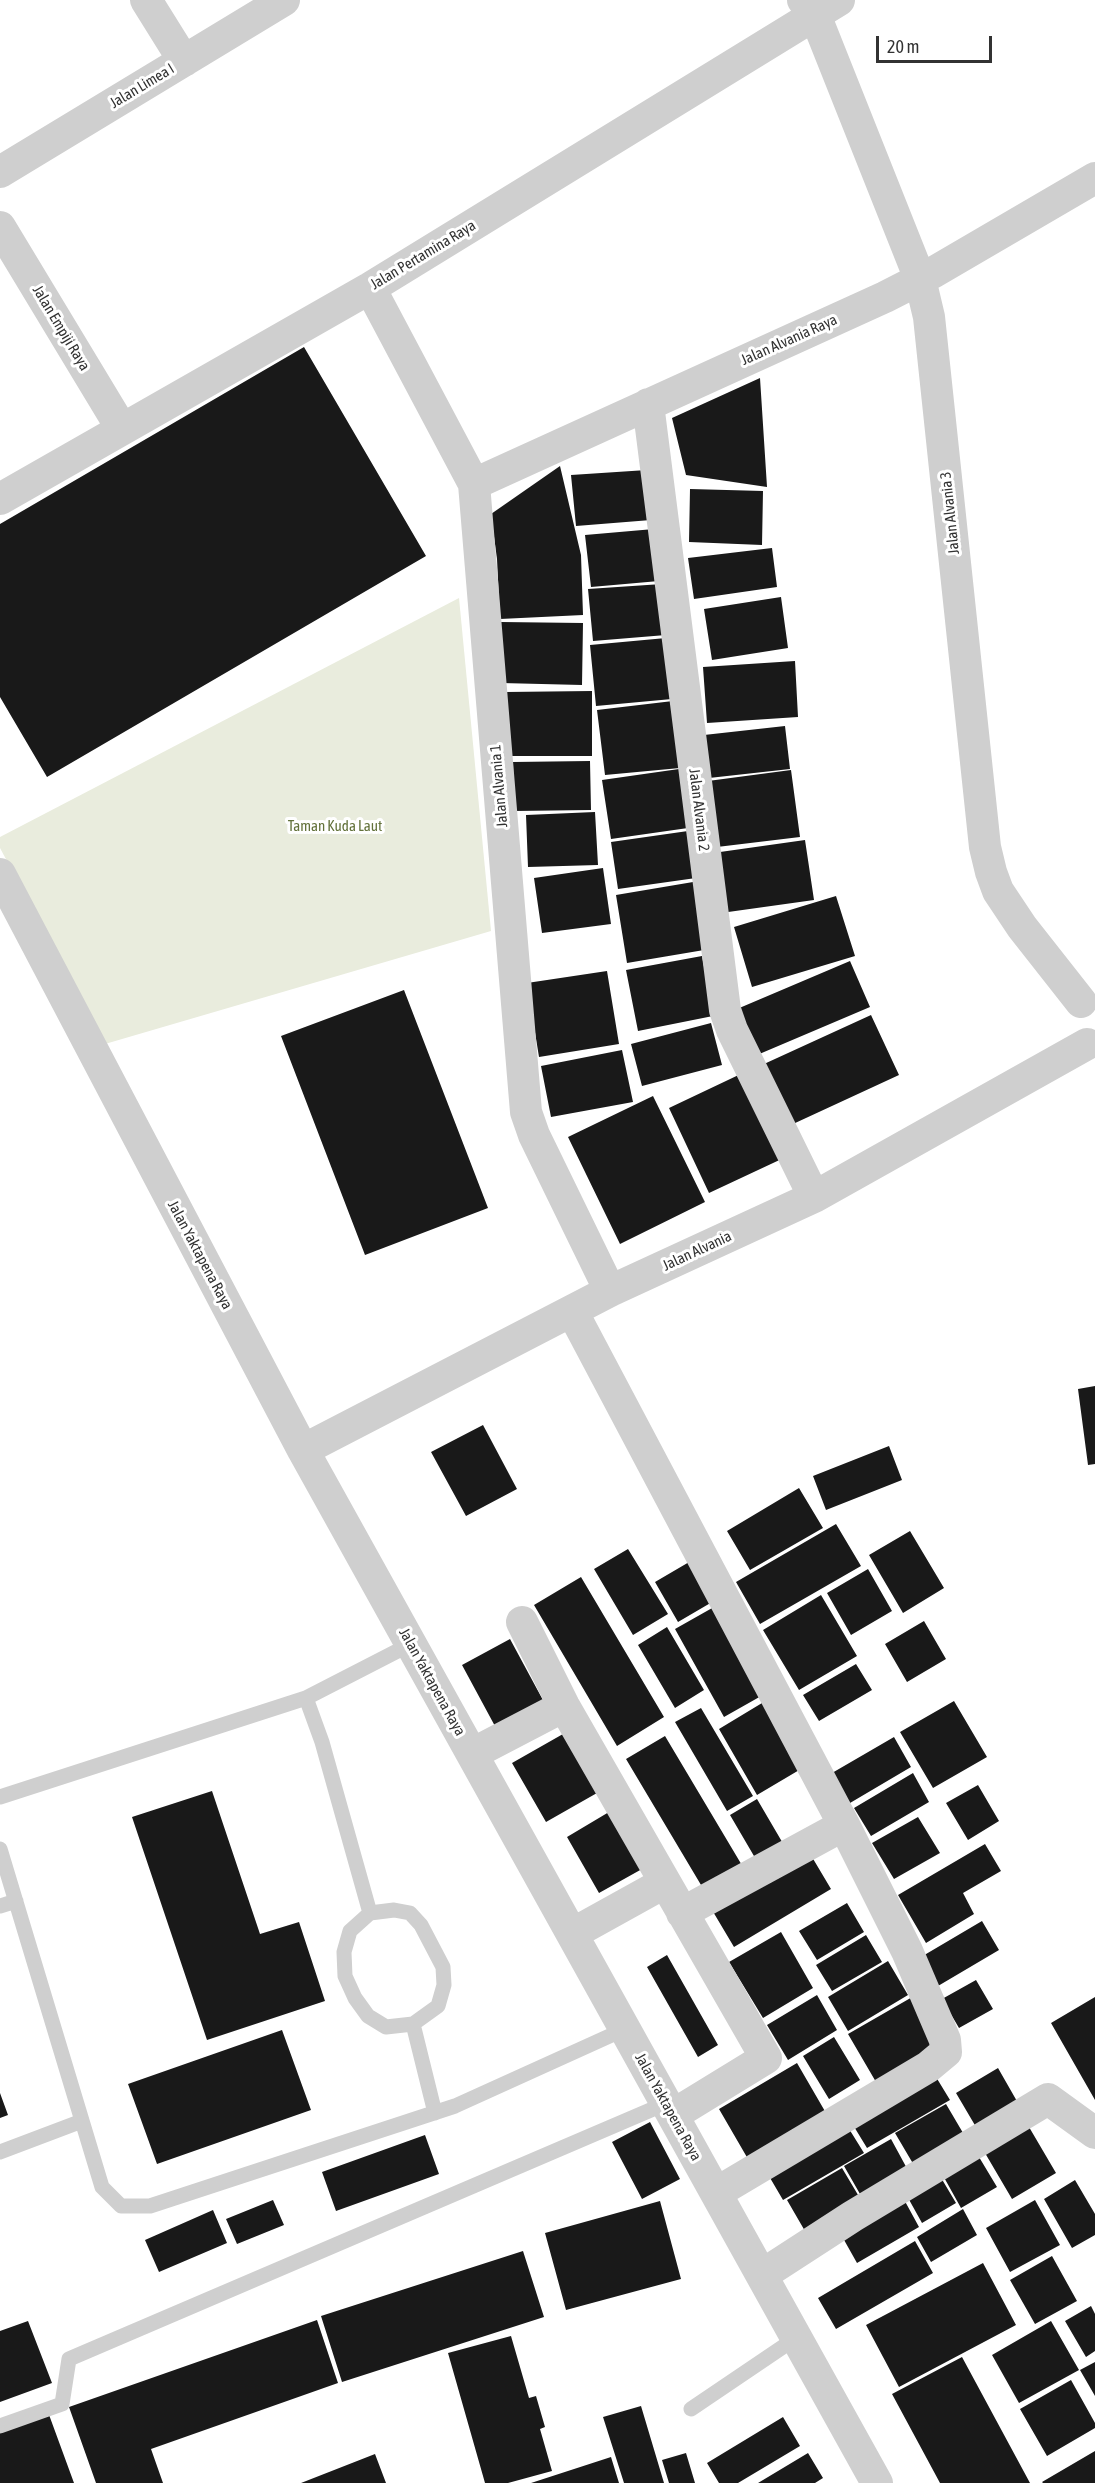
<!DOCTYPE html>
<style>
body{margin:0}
#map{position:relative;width:1095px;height:2483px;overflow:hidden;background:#fff;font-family:"Asap Condensed",sans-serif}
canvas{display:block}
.scale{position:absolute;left:876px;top:36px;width:116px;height:27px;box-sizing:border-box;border:3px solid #323232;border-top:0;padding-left:8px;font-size:18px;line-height:21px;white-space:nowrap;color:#323232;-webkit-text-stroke:4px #fff;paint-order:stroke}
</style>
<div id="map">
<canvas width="1095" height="2483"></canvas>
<div class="scale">20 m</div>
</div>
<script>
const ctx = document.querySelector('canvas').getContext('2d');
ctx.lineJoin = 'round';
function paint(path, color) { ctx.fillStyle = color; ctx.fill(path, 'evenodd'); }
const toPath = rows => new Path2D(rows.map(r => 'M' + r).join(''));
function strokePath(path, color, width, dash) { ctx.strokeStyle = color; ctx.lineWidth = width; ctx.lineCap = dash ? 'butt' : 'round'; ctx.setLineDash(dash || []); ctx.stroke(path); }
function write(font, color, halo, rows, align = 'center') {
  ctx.font = font + ' "Asap Condensed",sans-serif'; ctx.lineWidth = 6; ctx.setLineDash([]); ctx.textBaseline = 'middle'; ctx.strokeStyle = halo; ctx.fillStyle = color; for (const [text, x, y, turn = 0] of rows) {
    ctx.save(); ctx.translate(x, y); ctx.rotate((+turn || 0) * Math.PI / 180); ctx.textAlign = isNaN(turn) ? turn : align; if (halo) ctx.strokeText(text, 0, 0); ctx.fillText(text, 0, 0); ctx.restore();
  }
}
paint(toPath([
 [459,598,491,931,105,1044,0,848,0,837]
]), '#e9ecdd');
paint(toPath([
 [304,347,426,556,47,777,0,697,0,524],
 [760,378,767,487,686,475,672,418],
 [560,466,581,555,583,615,500,619,497,559,491,514],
 [647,470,651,520,576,526,571,475],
 [690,489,763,491,762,545,689,542],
 [654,529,659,581,591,587,585,535],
 [772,548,777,587,694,599,688,558],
 [662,584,666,635,593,641,588,589],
 [781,597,788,648,712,660,704,609],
 [501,622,583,623,582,685,501,683],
 [666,638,672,699,596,706,590,645],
 [795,661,798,717,707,723,703,667],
 [592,691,592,756,506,756,506,692],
 [673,701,680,768,605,775,597,710],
 [785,726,790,769,709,778,704,735],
 [590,761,591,810,514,811,513,762],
 [679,769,688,828,611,839,602,780],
 [791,770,800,837,717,847,708,781],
 [595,812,598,865,528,867,526,815],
 [688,831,696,878,618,889,611,842],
 [805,840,814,900,721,913,713,853],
 [603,868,611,924,542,933,534,878],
 [699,881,710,949,627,963,616,895],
 [836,896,855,956,752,987,734,927],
 [702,956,713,1016,638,1031,626,970],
 [850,961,870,1007,757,1055,737,1009],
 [607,971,619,1044,539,1057,527,983],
 [404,990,488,1208,365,1255,281,1036],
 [871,1015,899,1075,793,1124,764,1064],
 [711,1023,722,1065,642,1086,631,1044],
 [622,1050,633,1102,551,1117,541,1066],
 [747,1071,788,1156,709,1193,669,1108],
 [653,1096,705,1202,620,1244,568,1137],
 [1095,1386,1095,1464,1088,1465,1078,1389],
 [483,1425,517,1489,466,1516,431,1452],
 [889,1446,902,1480,826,1510,813,1476],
 [799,1488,823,1528,750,1570,727,1531],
 [836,1524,861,1566,760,1624,736,1582],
 [910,1531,944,1588,903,1613,869,1555],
 [628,1549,668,1614,633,1635,594,1569],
 [696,1558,719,1598,678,1622,655,1582],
 [868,1569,892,1611,851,1635,827,1593],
 [581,1577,664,1717,617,1746,534,1605],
 [821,1595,857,1656,799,1690,763,1630],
 [721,1603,770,1691,724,1717,675,1629],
 [924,1621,946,1659,907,1682,885,1644],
 [667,1627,704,1690,675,1708,638,1645],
 [510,1639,544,1702,496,1728,462,1665],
 [856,1664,872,1690,819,1721,803,1695],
 [767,1700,806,1766,757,1795,719,1729],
 [954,1701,987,1757,933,1788,900,1732],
 [701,1708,753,1796,727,1811,675,1722],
 [563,1734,597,1793,546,1822,512,1763],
 [665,1736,743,1867,704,1890,626,1759],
 [894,1737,911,1767,850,1803,832,1773],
 [913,1773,929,1802,871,1836,854,1808],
 [978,1785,999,1821,968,1840,946,1803],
 [212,1791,260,1934,299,1922,325,2001,207,2040,132,1817],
 [757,1799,788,1852,761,1868,730,1815],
 [609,1812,642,1869,599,1893,567,1837],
 [918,1817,940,1853,894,1879,872,1843],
 [985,1844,1001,1871,963,1893,974,1914,926,1943,898,1895],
 [809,1852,831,1889,734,1947,712,1910],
 [847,1903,864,1932,817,1960,799,1931],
 [982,1921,999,1950,938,1986,921,1957],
 [781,1932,813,1988,763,2018,729,1962],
 [866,1935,882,1962,832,1991,816,1965],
 [667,1955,718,2045,698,2057,647,1967],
 [888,1961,908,1995,848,2031,828,1997],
 [976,1980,993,2009,959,2028,942,1999],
 [817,1995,837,2030,788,2060,767,2025],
 [914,1996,941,2043,876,2082,848,2034],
 [1095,1997,1095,2100,1051,2023],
 [282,2030,311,2110,157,2164,128,2084],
 [834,2037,860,2080,829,2099,803,2056],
 [797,2063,826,2113,748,2159,719,2109],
 [998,2068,1018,2103,976,2127,956,2093],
 [936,2077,950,2100,867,2148,853,2125],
 [0,2093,8,2115,0,2118],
 [946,2104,966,2138,915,2167,895,2133],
 [650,2122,680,2179,642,2199,612,2142],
 [846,2124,864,2153,783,2200,766,2171],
 [1029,2127,1056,2173,1012,2199,985,2153],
 [425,2135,439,2174,336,2211,322,2172],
 [891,2139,910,2174,864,2201,844,2166],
 [976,2152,997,2187,961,2208,941,2172],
 [842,2168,864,2205,809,2238,787,2200],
 [940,2176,956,2203,922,2223,907,2196],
 [1075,2180,1095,2214,1095,2235,1072,2248,1044,2199],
 [901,2194,919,2227,857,2263,839,2231],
 [273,2200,284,2225,237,2244,226,2219],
 [1035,2200,1060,2245,1010,2272,986,2228],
 [660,2201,681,2279,566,2310,545,2233],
 [963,2209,977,2235,931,2262,917,2237],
 [213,2210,227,2243,159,2272,145,2240],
 [915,2241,933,2273,836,2329,818,2298],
 [523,2251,544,2317,342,2382,321,2316],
 [1052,2256,1077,2301,1035,2324,1010,2280],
 [983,2263,1016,2325,899,2387,866,2325],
 [1091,2306,1095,2314,1095,2351,1086,2357,1065,2321],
 [317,2320,338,2383,151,2449,163,2483,96,2483,69,2407],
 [28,2321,52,2383,0,2402,0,2331],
 [1051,2321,1079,2370,1019,2403,992,2355],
 [511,2336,529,2398,536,2396,545,2427,540,2429,552,2471,508,2483,485,2483,448,2353],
 [962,2357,1030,2483,940,2483,892,2394],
 [1095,2362,1095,2396,1080,2370],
 [1071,2380,1095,2423,1095,2428,1047,2456,1020,2409],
 [641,2406,664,2483,624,2483,603,2417],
 [48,2412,74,2483,0,2483,0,2429],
 [783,2417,800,2446,738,2483,719,2483,707,2463],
 [1095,2451,1095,2483,1043,2483,1042,2482],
 [686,2453,695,2483,669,2483,662,2460],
 [808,2453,823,2478,815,2483,758,2483],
 [375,2454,386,2483,301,2483],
 [611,2457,619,2483,531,2483]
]), '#191919');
strokePath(toPath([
 [306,1698,322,1742,370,1913],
 [0,1797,306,1698,411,1644],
 [0,1849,102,2187,121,2206,150,2206,455,2106,625,2029],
 [0,1906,16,1901],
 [394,1910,410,1913,421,1925,443,1967,444,1985,438,2006,413,2024,386,2027,368,2016,355,1998,345,1976,344,1952,350,1931,370,1913,394,1910],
 [413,2024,435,2113],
 [0,2152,82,2121],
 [691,2409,796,2338],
 [0,2426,62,2404,69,2359,667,2103]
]), '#cfcfcf', 15);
strokePath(toPath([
 [146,0,184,61],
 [803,0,815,15,920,279,929,317,985,847,991,872,998,891,1022,927,1081,1002],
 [0,172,284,0],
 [0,227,122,429],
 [370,288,474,484,526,1112,534,1135,610,1291],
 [648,404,725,1010,732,1030,814,1197],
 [474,484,885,297,934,272,1095,178],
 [0,499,370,288,839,0],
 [0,874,303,1450,877,2483],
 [572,1311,844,1825,907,1951,945,2040,946,2052,928,2067,716,2193],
 [303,1450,610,1291,814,1197,1087,1044],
 [522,1622,564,1706,766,2058,673,2115],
 [472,1754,564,1706],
 [682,1913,844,1825],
 [572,1934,664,1883],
 [762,2275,853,2216,1048,2099,1095,2133]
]), '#cfcfcf', 32);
write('15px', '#323232', '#fff', [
 ["Jalan Limea I",142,86,-31],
 ["Jalan Pertamina Raya",423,255,-31],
 ["Jalan Empiji Raya",61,328,59],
 ["Jalan Alvania Raya",789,340,-24],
 ["Jalan Alvania 3",950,513,-96],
 ["Jalan Alvania 1",499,786,-95],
 ["Jalan Alvania 2",699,810,83],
 ["Jalan Alvania",697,1251,-25],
 ["Jalan Yaktapena Raya",200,1255,62],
 ["Jalan Yaktapena Raya",432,1682,61],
 ["Jalan Yaktapena Raya",668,2107,61]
]);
write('15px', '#63723b', '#fff', [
 ["Taman Kuda Laut",335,826]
]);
</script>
